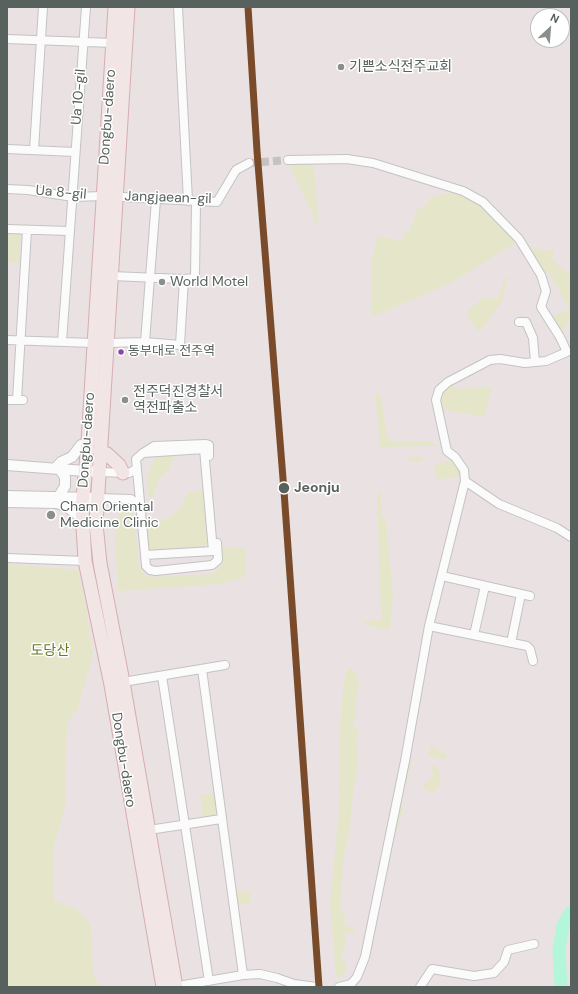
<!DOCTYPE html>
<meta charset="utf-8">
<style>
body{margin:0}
#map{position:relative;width:578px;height:994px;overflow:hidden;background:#eae2e2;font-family:"DM Sans",sans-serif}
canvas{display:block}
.frame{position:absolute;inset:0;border:8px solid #57615e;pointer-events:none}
.north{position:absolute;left:530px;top:8px;width:40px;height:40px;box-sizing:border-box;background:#fff;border:1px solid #bcc0bf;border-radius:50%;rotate:26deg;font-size:11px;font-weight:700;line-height:16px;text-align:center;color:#57615e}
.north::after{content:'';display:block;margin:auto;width:14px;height:18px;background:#8a8e8c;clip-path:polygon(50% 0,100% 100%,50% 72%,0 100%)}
</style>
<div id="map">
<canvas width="578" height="994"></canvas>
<div class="frame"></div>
<div class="north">N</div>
</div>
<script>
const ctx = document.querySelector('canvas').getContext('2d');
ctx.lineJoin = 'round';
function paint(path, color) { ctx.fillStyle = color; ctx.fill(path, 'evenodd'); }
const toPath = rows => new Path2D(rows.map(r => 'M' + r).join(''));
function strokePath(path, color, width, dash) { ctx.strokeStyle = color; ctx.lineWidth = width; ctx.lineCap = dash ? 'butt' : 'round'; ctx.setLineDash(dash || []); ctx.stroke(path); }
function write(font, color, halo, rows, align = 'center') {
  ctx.font = font + ' "DM Sans","Noto Sans KR",sans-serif'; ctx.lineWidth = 3; ctx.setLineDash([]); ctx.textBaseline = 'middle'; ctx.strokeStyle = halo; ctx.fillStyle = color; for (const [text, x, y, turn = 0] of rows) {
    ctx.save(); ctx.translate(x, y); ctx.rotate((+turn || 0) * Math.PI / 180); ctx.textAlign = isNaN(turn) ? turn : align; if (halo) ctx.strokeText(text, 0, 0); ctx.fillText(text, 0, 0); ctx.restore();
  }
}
paint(toPath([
 [308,162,314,167,319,228,289,164],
 [453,191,483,206,517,242,451,283,374,316,372,314,372,258,378,235,401,242,405,232,409,233,418,208,422,209,430,198],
 [7,233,20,234,20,263,7,262],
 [534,247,544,251,554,249,552,259,569,274,568,276,571,278,571,314,567,310,568,307,549,273,542,270,531,251],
 [506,275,508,277,502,302,482,329,478,331,467,317,468,311,484,297,497,300],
 [565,310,571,316,571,320,565,324,566,328,560,331,551,317],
 [452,384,454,387,461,390,469,387,492,388,484,417,441,409,439,399,442,391],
 [375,392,381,395,387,437,390,441,430,441,438,446,380,447],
 [179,453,172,460,171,468,159,479,152,498,149,499,147,485,148,474,155,457,157,455],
 [419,456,423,458,422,461,410,462,408,457],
 [446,461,457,463,460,470,459,476,438,480,436,477,434,466],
 [380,490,382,516,386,519,393,594,390,631,364,624,363,622,381,619,377,493],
 [189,491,206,491,208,543,203,547,152,550,147,547,145,525,166,519,172,515,182,505],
 [125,505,132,508,134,514,139,566,145,575,151,577,212,574,219,569,222,564,221,548,245,547,245,576,222,584,118,591,114,522,123,510,122,507],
 [7,564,78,570,86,607,93,653,78,709,67,722,65,807,53,850,54,900,78,910,91,925,93,973,100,987,7,987],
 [352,668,357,675,359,684,356,702,356,717,352,721,359,734,356,738,358,762,352,802,350,828,344,856,340,904,341,913,344,913,345,917,344,925,354,929,356,932,345,933,345,947,341,958,346,963,346,968,342,976,336,977,330,902,339,809,340,726,344,681,347,669],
 [431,746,447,755,445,760,437,756,435,759,428,755],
 [409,760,412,760,412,763,408,781,405,781],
 [430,764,437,767,441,777,439,788,433,793,421,787,424,785,432,776,433,772],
 [215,792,217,812,213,816,203,818,200,795],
 [401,802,404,803,403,809,397,831,396,831],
 [235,891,250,892,251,903,237,905]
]), '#e5e5ca');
strokePath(toPath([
 [561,987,559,950,563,925,571,912]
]), '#b3f6d9', 13);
strokePath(toPath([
 [249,163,288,160]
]), '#c5c2c1', 8, [8, 4]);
const minor = toPath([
 [178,7,188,201],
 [7,39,113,43],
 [7,149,75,152],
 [34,150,43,7],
 [288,160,347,159,373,163,463,191,483,202,519,239,541,275,546,291,541,307,560,337,567,352,546,361,525,363,500,359,490,360,448,382,439,390,436,400,447,451,455,457,464,470,465,481,499,504,557,528,571,537],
 [7,189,28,190,73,197,103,196,217,202,236,170,249,163],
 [7,229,69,231],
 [111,276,184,279,195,278,196,201],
 [519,322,526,322,533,338,535,362],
 [7,340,93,343],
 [62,342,86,7],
 [145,342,156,200],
 [107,343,145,342,180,345,184,279],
 [7,400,23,400],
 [17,400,27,230],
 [204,449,213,551,145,555,136,459,143,453,204,449],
 [143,453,154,446,206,444,209,445,209,456],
 [98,472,129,473,136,469],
 [97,498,131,499,140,507],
 [7,503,57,504,67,508,83,520],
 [145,555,146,566,150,570,156,571,212,565,218,560,217,543],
 [7,558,85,561],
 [442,576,530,596],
 [429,626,527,646,530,649,533,661],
 [474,635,485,586],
 [511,643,521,594],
 [202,669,243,975],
 [162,676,209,981],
 [123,682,225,665],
 [149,830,221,819],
 [294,984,317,987],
 [172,987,243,975,260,974,277,978,294,984,298,987],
 [339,987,351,984,357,977,365,957,405,761,429,626,465,481],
 [420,987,432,969,474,976,494,973,504,962,508,950,534,944]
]);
const tertiary = toPath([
 [7,465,98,472],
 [56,468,61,462,72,457,81,445,88,442],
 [7,496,97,498],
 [58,498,65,486,65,477,59,468]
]);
const primary = toPath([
 [115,7,88,442,82,509,85,561,111,685,163,987],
 [128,7,96,524,100,563,123,682,176,987],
 [100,451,107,454,119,465,123,473]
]);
strokePath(minor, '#c3c3c3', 10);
strokePath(tertiary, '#c3c3c3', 12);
strokePath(primary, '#d5adb2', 15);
strokePath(minor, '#fcfbfb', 8);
strokePath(tertiary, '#fcfbfb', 10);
strokePath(primary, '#f2e5e5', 13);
strokePath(toPath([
 [284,491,319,987]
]), '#dfdfdf', 2, [1, 5]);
strokePath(toPath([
 [248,7,257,151,284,491,319,987]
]), '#7a4b2a', 7);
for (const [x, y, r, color] of [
 [341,67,4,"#8a8e8c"],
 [162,282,4,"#8a8e8c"],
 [121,352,3.5,"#8e44ad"],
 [125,400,4,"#8a8e8c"],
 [284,488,6,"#57615e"],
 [51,515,5,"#8a8e8c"]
]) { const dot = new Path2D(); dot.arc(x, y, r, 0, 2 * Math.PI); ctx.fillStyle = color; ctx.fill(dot); strokePath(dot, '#fff', 1.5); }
write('13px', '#57615e', '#fff', [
 ["동부대로 전주역",128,352]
], 'left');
write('14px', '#57615e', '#fff', [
 ["기쁜소식전주교회",349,67],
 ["World Motel",170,282],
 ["전주덕진경찰서",133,392],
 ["역전파출소",133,408],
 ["Cham Oriental",60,507],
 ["Medicine Clinic",60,523]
], 'left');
write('14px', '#57615e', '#fff', [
 ["Ua 10-gil",79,97,-85],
 ["Dongbu-daero",108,117,-86],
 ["Ua 8-gil",61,193,5],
 ["Jangjaean-gil",168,198,2],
 ["Dongbu-daero",87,440,-86],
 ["Dongbu-daero",123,760,81]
]);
write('bold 14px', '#57615e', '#fff', [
 ["Jeonju",294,488]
], 'left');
write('14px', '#697928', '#fff', [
 ["도당산",50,651]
]);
</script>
